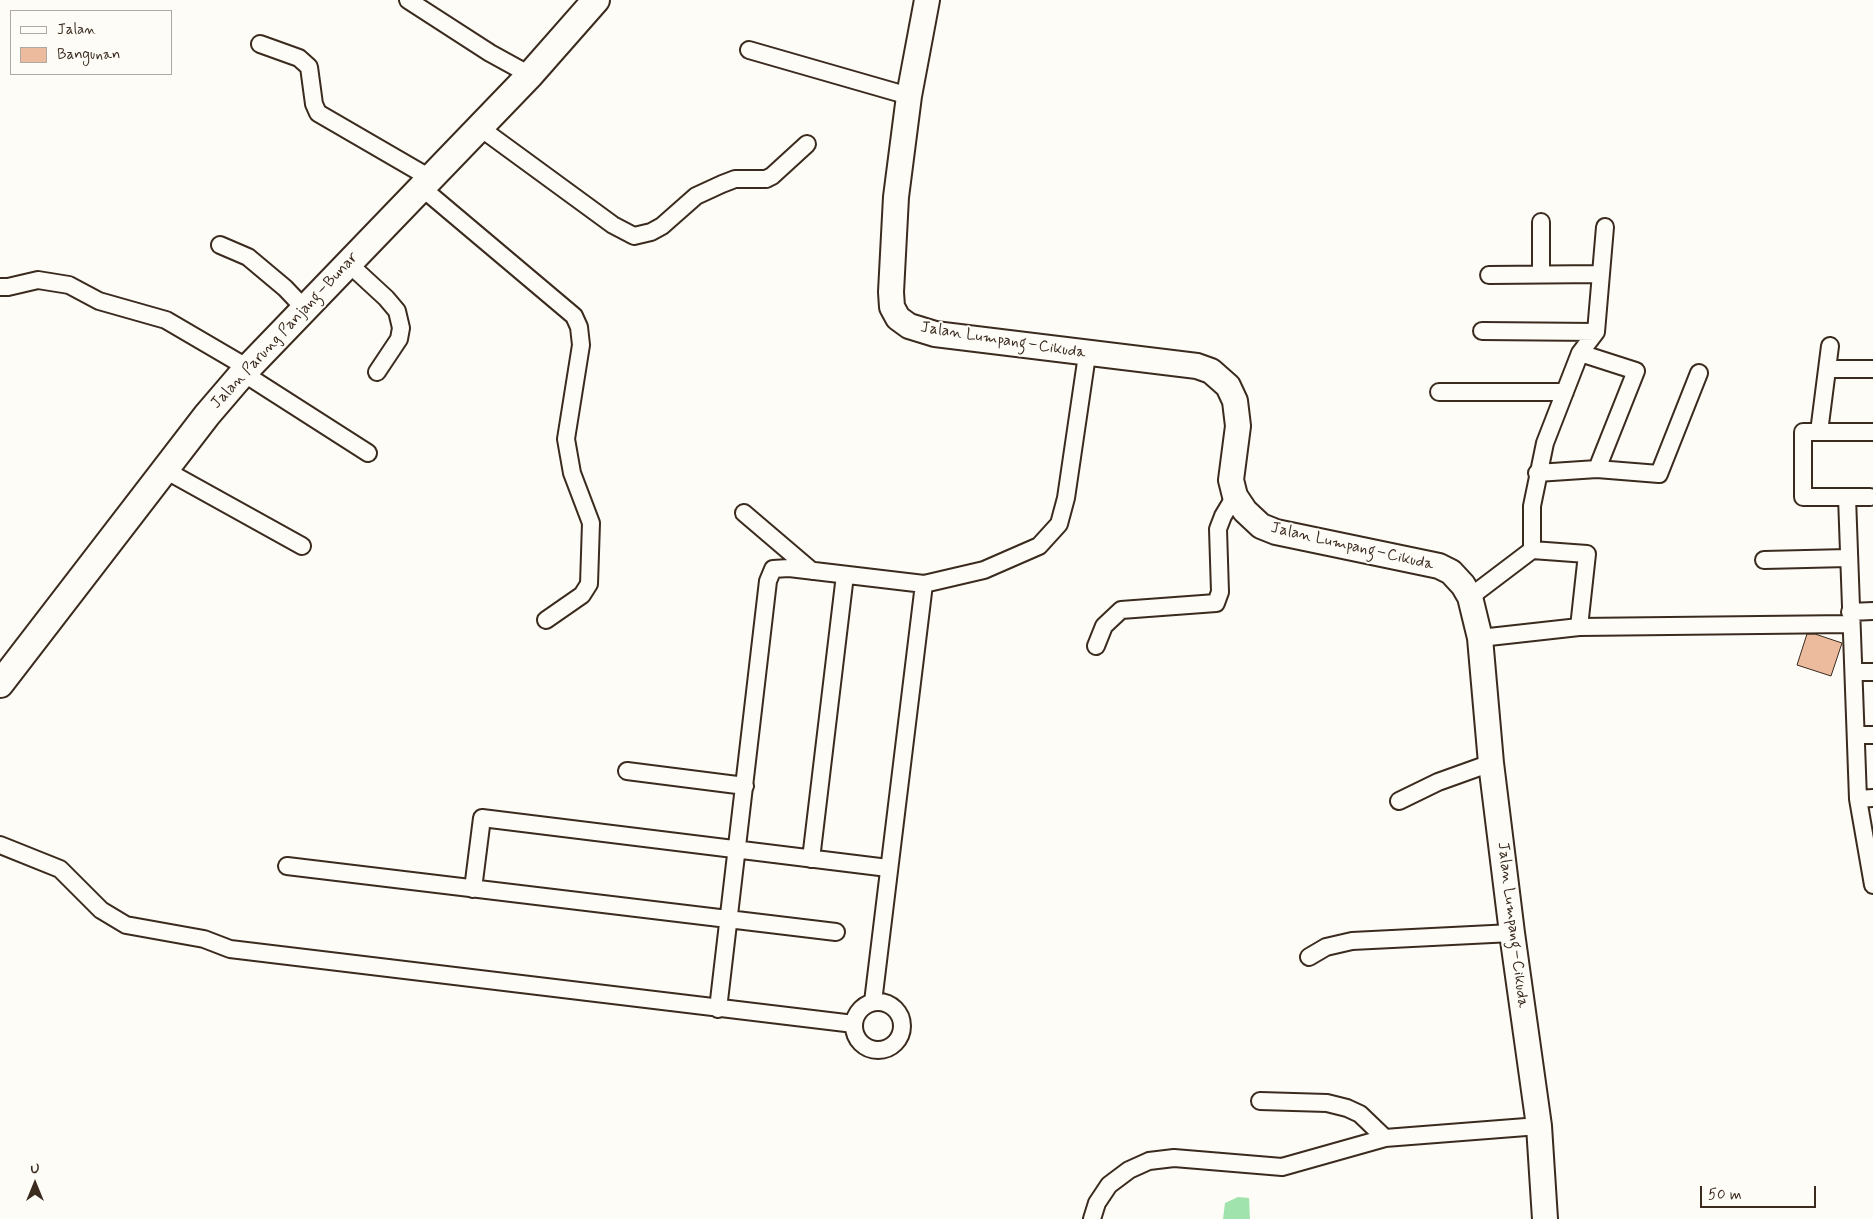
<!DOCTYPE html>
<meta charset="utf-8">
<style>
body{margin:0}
#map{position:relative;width:1873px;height:1219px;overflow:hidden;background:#fdfcf7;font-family:Mynerve,sans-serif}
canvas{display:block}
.legend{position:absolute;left:10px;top:10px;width:162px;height:65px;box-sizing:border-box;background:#fdfcf7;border:1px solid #afa8a0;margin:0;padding:6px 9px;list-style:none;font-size:15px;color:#3b2a1e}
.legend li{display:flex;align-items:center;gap:10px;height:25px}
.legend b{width:25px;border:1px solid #afa8a0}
.north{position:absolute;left:10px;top:1159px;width:50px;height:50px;-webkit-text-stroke:4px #fdfcf7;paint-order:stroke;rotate:0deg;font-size:14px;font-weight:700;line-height:20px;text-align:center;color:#3b2a1e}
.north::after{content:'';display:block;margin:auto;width:18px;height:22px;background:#3b2a1e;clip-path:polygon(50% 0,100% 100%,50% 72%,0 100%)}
.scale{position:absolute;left:1700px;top:1186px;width:116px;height:22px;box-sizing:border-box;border:2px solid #3b2a1e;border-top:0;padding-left:6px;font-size:15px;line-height:18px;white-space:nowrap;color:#3b2a1e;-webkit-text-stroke:4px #fdfcf7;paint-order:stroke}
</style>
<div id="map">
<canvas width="1873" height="1219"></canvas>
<ul class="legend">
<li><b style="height:6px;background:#fdfcf7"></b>Jalan</li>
<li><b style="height:14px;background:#ecbb9d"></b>Bangunan</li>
</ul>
<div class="north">U</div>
<div class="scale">50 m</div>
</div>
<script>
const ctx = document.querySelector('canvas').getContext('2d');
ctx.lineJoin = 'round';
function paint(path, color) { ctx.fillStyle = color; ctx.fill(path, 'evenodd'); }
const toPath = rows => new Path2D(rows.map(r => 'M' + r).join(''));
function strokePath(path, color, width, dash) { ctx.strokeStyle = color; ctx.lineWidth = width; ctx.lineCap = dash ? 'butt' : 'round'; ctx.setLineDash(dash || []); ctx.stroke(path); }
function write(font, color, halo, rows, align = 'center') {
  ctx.font = font + ' Mynerve,sans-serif'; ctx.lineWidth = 4; ctx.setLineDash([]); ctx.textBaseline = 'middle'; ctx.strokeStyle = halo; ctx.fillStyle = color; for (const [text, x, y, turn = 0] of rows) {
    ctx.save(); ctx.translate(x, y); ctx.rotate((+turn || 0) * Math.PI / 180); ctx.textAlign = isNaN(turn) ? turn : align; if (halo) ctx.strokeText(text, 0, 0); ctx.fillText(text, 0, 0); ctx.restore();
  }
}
paint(toPath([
 [1238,1197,1249,1198,1250,1219,1223,1219,1225,1203]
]), '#a1e3ad');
const building = toPath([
 [1807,634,1815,634,1842,643,1831,676,1797,665,1807,634]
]);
paint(building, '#ecbb9d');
strokePath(building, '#3b2a1e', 1);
const street = toPath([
 [408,0,490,53,530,75],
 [260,44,299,58,309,67,314,104,318,113,430,178],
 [749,50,909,96],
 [479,127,613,225,634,236,651,232,662,226,696,196,722,184,735,179,766,179,772,176,807,144],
 [421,187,574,316,579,327,581,345,566,439,572,473,591,523,589,584,582,595,546,620],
 [1541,222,1541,274],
 [220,245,248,257,285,288,304,308],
 [348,263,386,298,397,311,401,328,399,339,377,372],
 [1489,275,1601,274],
 [0,287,8,287,38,280,69,285,99,301,166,320,248,368],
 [1482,331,1596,332],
 [1580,353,1636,371,1597,469],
 [1827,369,1873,369],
 [243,373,368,453],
 [1439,392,1565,392],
 [1819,432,1830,346],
 [165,470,302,546],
 [1537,473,1597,469,1659,474,1699,373],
 [1847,497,1858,799,1873,885],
 [1870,497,1803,497,1803,432,1873,432],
 [744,513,812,571],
 [1532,550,1587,554,1579,627],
 [1764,560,1848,558],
 [1470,597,1532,550,1532,506,1545,443,1580,353,1596,332,1605,227],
 [1850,612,1873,611],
 [1480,638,1579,627,1850,624],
 [1096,646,1104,626,1121,610,1216,603,1220,592,1218,529,1223,516,1235,496],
 [1855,672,1873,672],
 [1856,735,1873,735],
 [627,771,745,786],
 [1858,799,1873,798],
 [1399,801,1438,782,1491,763],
 [0,845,60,869,101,910,126,925,204,939,230,949,854,1024],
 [811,859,845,575],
 [287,866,836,932],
 [473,889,482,818,888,868],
 [1309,957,1326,947,1352,941,1512,933],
 '854 1026a24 24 0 1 1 48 0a24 24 0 1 1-48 0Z',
 [873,1002,924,584],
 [718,1009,768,581,773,569,789,568,924,584,984,570,1039,546,1059,524,1066,498,1087,355],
 [1260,1101,1327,1103,1347,1108,1360,1114,1385,1138],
 [1092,1219,1097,1203,1109,1185,1129,1170,1149,1161,1174,1158,1282,1167,1385,1138,1539,1126]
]);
const secondary = toPath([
 [927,0,909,96,896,197,891,292,892,307,898,318,909,326,935,334,1197,366,1211,371,1228,386,1235,401,1238,426,1231,480,1235,496,1245,511,1261,526,1276,532,1439,566,1451,572,1463,585,1470,597,1480,638,1491,763,1512,933,1539,1126,1545,1219]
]);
const primary = toPath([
 [0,684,207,415,243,373,530,75,596,0]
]);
strokePath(street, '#3b2a1e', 20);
strokePath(secondary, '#3b2a1e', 28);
strokePath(primary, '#3b2a1e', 30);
strokePath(street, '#fdfcf7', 16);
strokePath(secondary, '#fdfcf7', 24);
strokePath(primary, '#fdfcf7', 26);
write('16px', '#3b2a1e', '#fdfcf7', [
 ["Jalan Parung Panjang–Bunar",285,331,-47],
 ["Jalan Lumpang–Cikuda",1003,341,9],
 ["Jalan Lumpang–Cikuda",1352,547,13],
 ["Jalan Lumpang–Cikuda",1512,925,83]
]);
</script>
